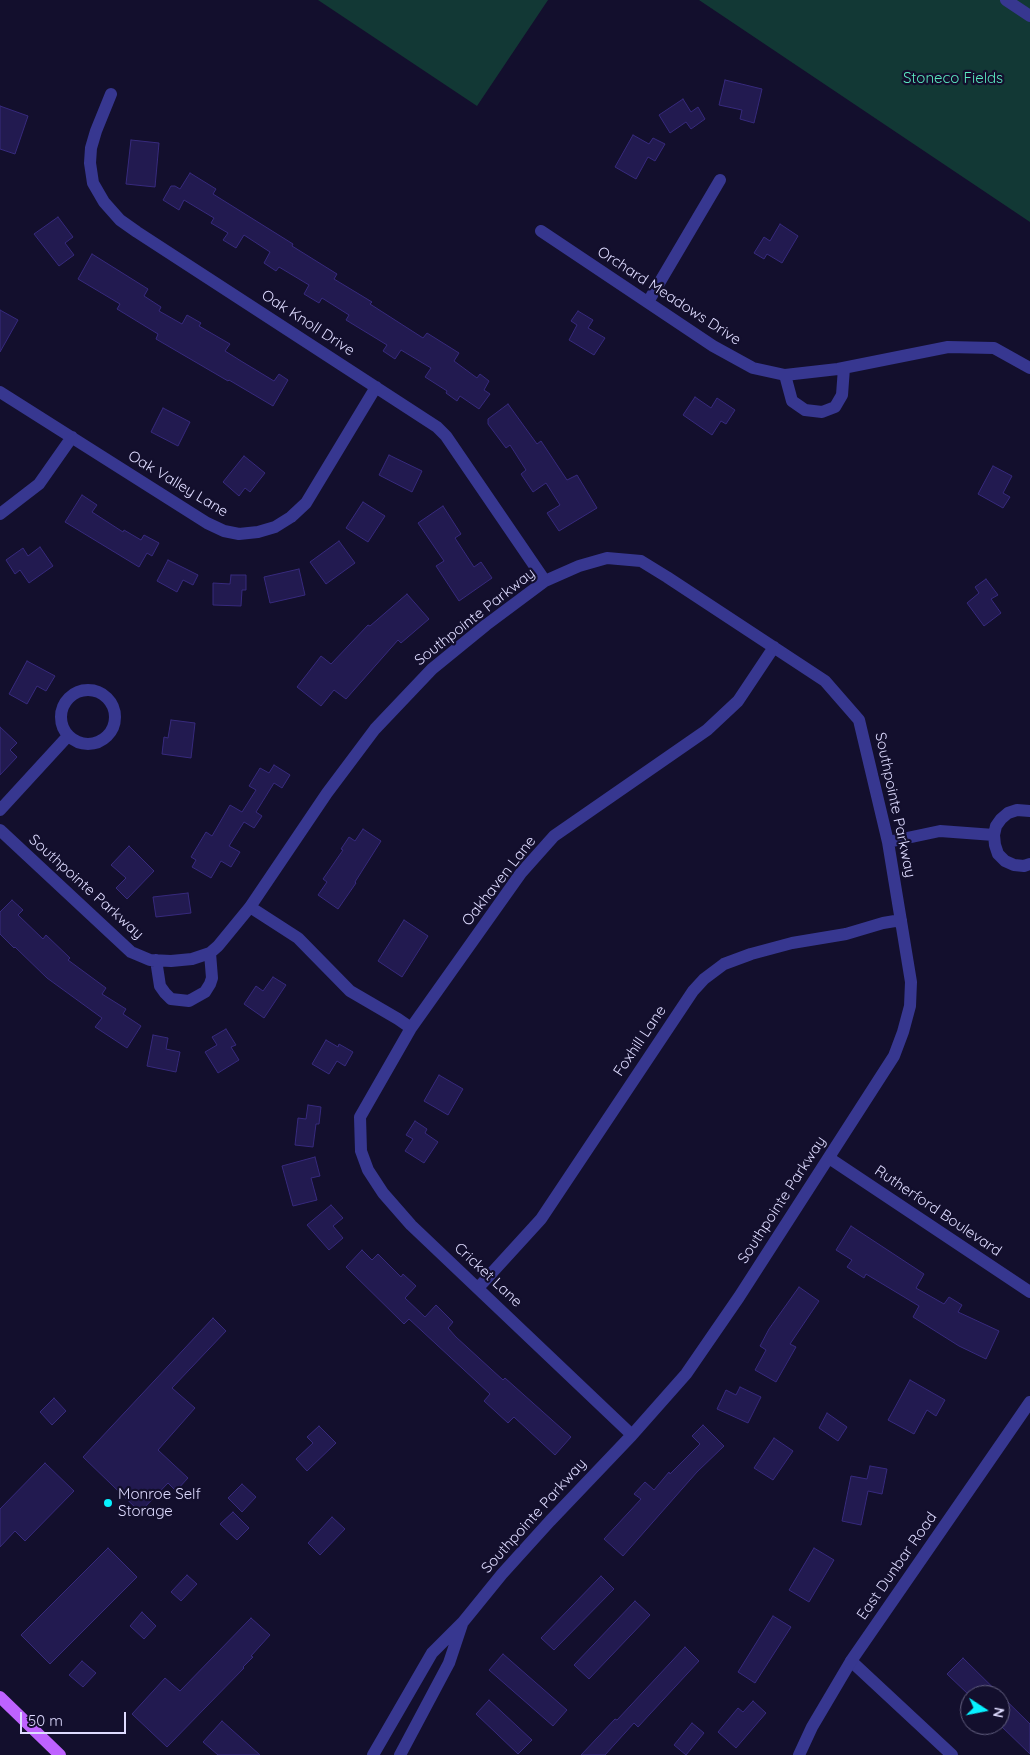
<!DOCTYPE html>
<style>
body{margin:0}
#map{position:relative;width:1030px;height:1755px;overflow:hidden;background:#130f2d;font-family:Quicksand,sans-serif}
canvas{display:block}
.north{position:absolute;left:960px;top:1685px;width:50px;height:50px;box-sizing:border-box;background:#130f2d;border:1px solid #646181;border-radius:50%;rotate:101deg;font-size:14px;font-weight:700;line-height:20px;text-align:center;color:#dedbff}
.north::after{content:'';display:block;margin:auto;width:18px;height:22px;background:#07f1ff;clip-path:polygon(50% 0,100% 100%,50% 72%,0 100%)}
.scale{position:absolute;left:20px;top:1712px;width:106px;height:22px;box-sizing:border-box;border:2px solid #dedbff;border-top:0;padding-left:6px;font-size:15px;line-height:18px;white-space:nowrap;color:#dedbff;-webkit-text-stroke:4px #130f2d;paint-order:stroke}
</style>
<div id="map">
<canvas width="1030" height="1755"></canvas>
<div class="north">N</div>
<div class="scale">50 m</div>
</div>
<script>
const ctx = document.querySelector('canvas').getContext('2d');
ctx.lineJoin = 'round';
function paint(path, color) { ctx.fillStyle = color; ctx.fill(path, 'evenodd'); }
const toPath = rows => new Path2D(rows.map(r => 'M' + r).join(''));
function strokePath(path, color, width, dash) { ctx.strokeStyle = color; ctx.lineWidth = width; ctx.lineCap = dash ? 'butt' : 'round'; ctx.setLineDash(dash || []); ctx.stroke(path); }
function write(font, color, halo, rows, align = 'center') {
  ctx.font = font + ' Quicksand,sans-serif'; ctx.lineWidth = 4.5; ctx.setLineDash([]); ctx.textBaseline = 'middle'; ctx.strokeStyle = halo; ctx.fillStyle = color; for (const [text, x, y, turn = 0] of rows) {
    ctx.save(); ctx.translate(x, y); ctx.rotate((+turn || 0) * Math.PI / 180); ctx.textAlign = isNaN(turn) ? turn : align; if (halo) ctx.strokeText(text, 0, 0); ctx.fillText(text, 0, 0); ctx.restore();
  }
}
paint(toPath([
 [318,0,548,0,477,106],
 [699,0,1030,0,1030,222]
]), '#123835');
const building = toPath([
 [725,80,762,89,754,123,740,119,742,110,719,105,725,80],
 [683,99,691,112,698,107,705,119,691,129,686,122,670,133,659,115,683,99],
 [0,106,28,116,15,154,0,149,0,106],
 [633,135,649,144,653,138,665,144,655,161,648,157,636,179,615,167,633,135],
 [131,140,159,143,155,187,126,184,131,140],
 [190,173,216,189,213,194,293,244,292,246,337,274,334,279,372,302,370,304,423,338,427,333,459,353,454,361,477,378,480,374,489,381,484,390,490,394,479,409,460,396,457,401,446,393,447,391,425,377,431,368,401,350,395,359,383,351,387,345,346,320,349,315,322,298,319,303,304,294,309,285,279,267,276,271,264,263,270,252,244,235,236,248,223,240,228,233,211,223,214,218,184,200,179,210,163,200,171,186,175,186,180,189,190,173],
 [58,217,73,237,65,243,74,255,59,266,34,234,58,217],
 [780,224,798,236,782,263,767,254,764,259,754,253,764,237,770,241,780,224],
 [92,254,148,289,144,296,161,307,159,311,182,324,187,315,201,323,199,326,230,344,225,351,241,361,274,381,279,374,288,380,273,406,229,380,228,381,156,339,158,334,117,309,120,304,78,279,92,254],
 [0,310,18,320,0,352,0,310],
 [578,311,593,320,588,328,605,338,594,355,569,340,577,325,571,321,578,311],
 [695,397,711,408,717,398,735,410,726,424,721,421,712,435,683,415,695,397],
 [508,404,537,444,541,441,567,480,577,475,597,508,559,531,547,513,560,505,546,483,533,492,521,474,526,470,510,445,506,448,488,424,488,419,508,404],
 [163,408,190,422,178,446,151,432,163,408],
 [389,455,422,471,412,492,379,475,389,455],
 [244,456,265,473,250,492,245,488,239,496,223,482,244,456],
 [993,466,1012,476,1003,493,1010,497,1003,508,978,494,993,466],
 [82,495,97,505,92,512,123,532,124,530,141,540,144,535,159,543,152,556,147,553,139,567,65,522,82,495],
 [363,502,385,516,368,542,346,528,363,502],
 [443,506,461,534,455,538,474,567,481,562,492,578,459,601,436,566,444,561,418,523,443,506],
 [339,541,355,563,326,584,310,562,339,541],
 [40,547,53,566,29,583,20,570,15,574,6,560,23,548,28,556,40,547],
 [168,560,198,575,193,585,183,580,177,592,157,581,168,560],
 [299,569,305,595,270,603,264,577,299,569],
 [231,575,246,575,246,590,242,590,241,606,213,605,213,583,230,584,231,575],
 [986,579,998,595,991,599,1001,613,984,626,967,603,979,593,975,587,986,579],
 [407,594,429,619,401,643,398,640,346,699,334,690,321,706,297,687,321,656,331,664,368,625,370,626,407,594],
 [27,661,55,676,46,691,37,686,27,704,9,694,27,661],
 [171,720,195,723,191,758,162,754,164,737,168,738,171,720],
 [0,727,17,743,10,750,17,757,0,775,0,727],
 [274,765,290,775,282,788,274,783,256,812,262,816,254,828,244,822,229,846,240,852,231,867,221,861,211,878,192,867,196,860,191,857,206,832,212,836,230,805,242,812,256,790,249,786,260,768,269,773,274,765],
 [363,829,381,841,355,882,356,883,338,909,318,895,327,882,323,879,343,850,341,849,349,837,355,841,363,829],
 [129,846,154,871,127,899,116,888,126,878,111,865,129,846],
 [188,893,191,913,156,917,153,897,188,893],
 [12,900,23,910,18,915,43,939,46,935,70,958,68,960,106,988,102,994,126,1009,123,1014,141,1026,127,1048,95,1027,102,1018,47,978,15,947,14,948,0,934,0,912,12,900],
 [404,920,428,936,402,977,378,961,404,920],
 [273,977,286,985,264,1018,244,1004,256,986,263,991,273,977],
 [226,1029,236,1045,231,1047,239,1060,218,1073,205,1052,217,1045,212,1037,226,1029],
 [153,1035,168,1038,166,1049,180,1052,176,1072,147,1066,153,1035],
 [326,1040,338,1047,339,1044,353,1052,345,1066,337,1061,329,1074,312,1064,326,1040],
 [439,1075,463,1089,448,1115,424,1101,439,1075],
 [308,1105,321,1107,319,1124,316,1124,313,1147,295,1145,298,1118,306,1119,308,1105],
 [415,1121,427,1129,425,1133,438,1142,424,1163,405,1151,413,1139,406,1135,415,1121],
 [315,1157,320,1176,311,1178,317,1200,293,1206,282,1166,315,1157],
 [331,1205,343,1218,333,1226,343,1238,329,1250,307,1225,331,1205],
 [851,1226,924,1274,916,1288,944,1304,949,1297,962,1305,958,1312,999,1331,986,1359,959,1346,913,1317,919,1306,866,1274,864,1278,847,1267,852,1260,836,1250,851,1226],
 [362,1250,372,1260,378,1254,401,1277,403,1274,416,1286,405,1298,425,1317,436,1305,453,1322,448,1328,456,1337,503,1380,505,1378,571,1437,555,1455,514,1417,508,1423,484,1401,490,1394,409,1319,404,1324,346,1267,362,1250],
 [799,1287,819,1301,790,1344,796,1347,776,1382,755,1370,766,1350,760,1346,769,1329,799,1287],
 [213,1318,226,1331,172,1388,195,1408,158,1450,188,1478,176,1491,168,1483,140,1512,83,1457,213,1318],
 [910,1380,945,1400,936,1416,927,1410,914,1434,888,1420,910,1380],
 [740,1387,761,1397,748,1423,717,1409,726,1390,736,1395,740,1387],
 [54,1398,66,1411,52,1425,40,1412,54,1398],
 [827,1413,847,1427,838,1441,819,1428,827,1413],
 [703,1425,724,1446,697,1472,623,1556,604,1539,641,1499,634,1494,645,1482,654,1490,669,1472,670,1474,700,1444,692,1436,703,1425],
 [319,1426,336,1443,307,1471,296,1459,313,1443,307,1437,319,1426],
 [774,1438,793,1451,773,1480,754,1468,774,1438],
 [45,1463,74,1491,25,1541,15,1531,0,1547,0,1509,45,1463],
 [870,1466,887,1469,882,1494,868,1491,861,1525,842,1521,851,1476,867,1479,870,1466],
 [242,1484,256,1497,242,1512,228,1498,242,1484],
 [233,1512,249,1528,237,1540,220,1524,233,1512],
 [332,1517,345,1529,320,1555,308,1543,332,1517],
 [108,1548,137,1577,50,1664,21,1635,108,1548],
 [814,1548,834,1560,809,1602,789,1590,814,1548],
 [187,1575,197,1584,181,1601,171,1592,187,1575],
 [601,1576,614,1589,554,1650,541,1638,601,1576],
 [635,1601,650,1615,589,1679,574,1665,635,1601],
 [142,1612,156,1626,144,1639,130,1626,142,1612],
 [773,1616,791,1627,755,1683,738,1672,773,1616],
 [251,1618,270,1635,251,1656,253,1657,243,1667,244,1668,167,1747,132,1714,165,1678,180,1691,251,1618],
 [685,1647,699,1661,638,1727,634,1723,605,1755,581,1755,615,1719,617,1720,685,1647],
 [503,1654,567,1710,553,1726,489,1670,503,1654],
 [963,1658,1030,1724,1030,1754,1000,1725,1000,1695,969,1695,947,1674,963,1658],
 [82,1661,96,1673,83,1687,69,1675,82,1661],
 [489,1700,532,1740,518,1754,476,1714,489,1700],
 [753,1701,766,1713,736,1748,718,1732,738,1708,743,1712,753,1701],
 [222,1721,260,1755,218,1755,203,1742,222,1721],
 [692,1723,704,1733,686,1755,674,1745,692,1723]
]);
paint(building, '#221a50');
strokePath(building, '#372a7d', 1);
strokePath(toPath([
 [1006,0,1030,16],
 [111,94,96,131,91,148,90,163,93,183,104,202,120,220,137,232,437,427,446,436,545,581],
 [541,231,713,346,753,368,785,375,838,369,948,347,994,348,1030,368],
 [648,302,720,180],
 [785,375,792,401,805,410,822,412,835,407,842,395,844,368],
 [0,392,207,523,224,531,239,534,258,532,275,527,291,517,306,503,376,387],
 [0,514,39,484,72,437],
 '61 717a27 27 0 1 1 54 0a27 27 0 1 1-54 0Z',
 [0,810,68,736],
 [1030,811,1017,810,1008,813,1001,819,996,826,994,835,995,845,998,854,1005,861,1014,865,1024,866,1030,864],
 [0,830,131,952,150,960,171,961,192,959,210,953,218,946,250,907,327,793,375,729,432,669,486,625,545,581,579,566,607,558,641,561,667,577,825,681,859,720,888,842,911,982,910,1006,903,1032,894,1056,739,1297,686,1374,632,1435,550,1521,502,1574,463,1622,432,1653,373,1755],
 [888,842,940,831,994,835],
 [250,907,298,938,350,991,398,1019,411,1028],
 [156,960,160,986,165,993,171,999,189,1001,205,992,210,984,212,978,210,953],
 [829,1158,1030,1292],
 [478,1288,541,1219,693,991,704,979,724,964,751,954,792,943,846,934,883,923,901,920],
 [632,1435,411,1225,383,1193,368,1170,361,1151,360,1117,411,1028,521,873,554,836,707,730,738,701,774,647],
 [851,1661,952,1755],
 [400,1755,449,1663,462,1624]
]), '#373790', 12);
strokePath(toPath([
 [799,1755,812,1727,851,1661,1030,1402]
]), '#373790', 12);
strokePath(toPath([
 [0,1697,60,1755]
]), '#be62ff', 12);
for (const [x, y, r, color] of [
 [108,1503,5,"#07f1ff"]
]) { const dot = new Path2D(); dot.arc(x, y, r, 0, 2 * Math.PI); ctx.fillStyle = color; ctx.fill(dot); strokePath(dot, '#130f2d', 2); }
write('15px', '#5ceac0', '#130f2d', [
 ["Stoneco Fields",953,78]
]);
write('15px', '#dedbff', '#130f2d', [
 ["Orchard Meadows Drive",669,296,33],
 ["Oak Knoll Drive",308,323,33],
 ["Oak Valley Lane",178,484,31],
 ["Southpointe Parkway",475,617,-38],
 ["Southpointe Parkway",895,805,78],
 ["Oakhaven Lane",499,881,-52],
 ["Southpointe Parkway",86,887,42],
 ["Foxhill Lane",640,1041,-56],
 ["Southpointe Parkway",782,1200,-57],
 ["Rutherford Boulevard",938,1211,34],
 ["Cricket Lane",488,1275,43],
 ["Southpointe Parkway",534,1516,-48],
 ["East Dunbar Road",897,1566,-55]
]);
write('15px', '#dedbff', '#130f2d', [
 ["Monroe Self",118,1494],
 ["Storage",118,1511]
], 'left');
</script>
